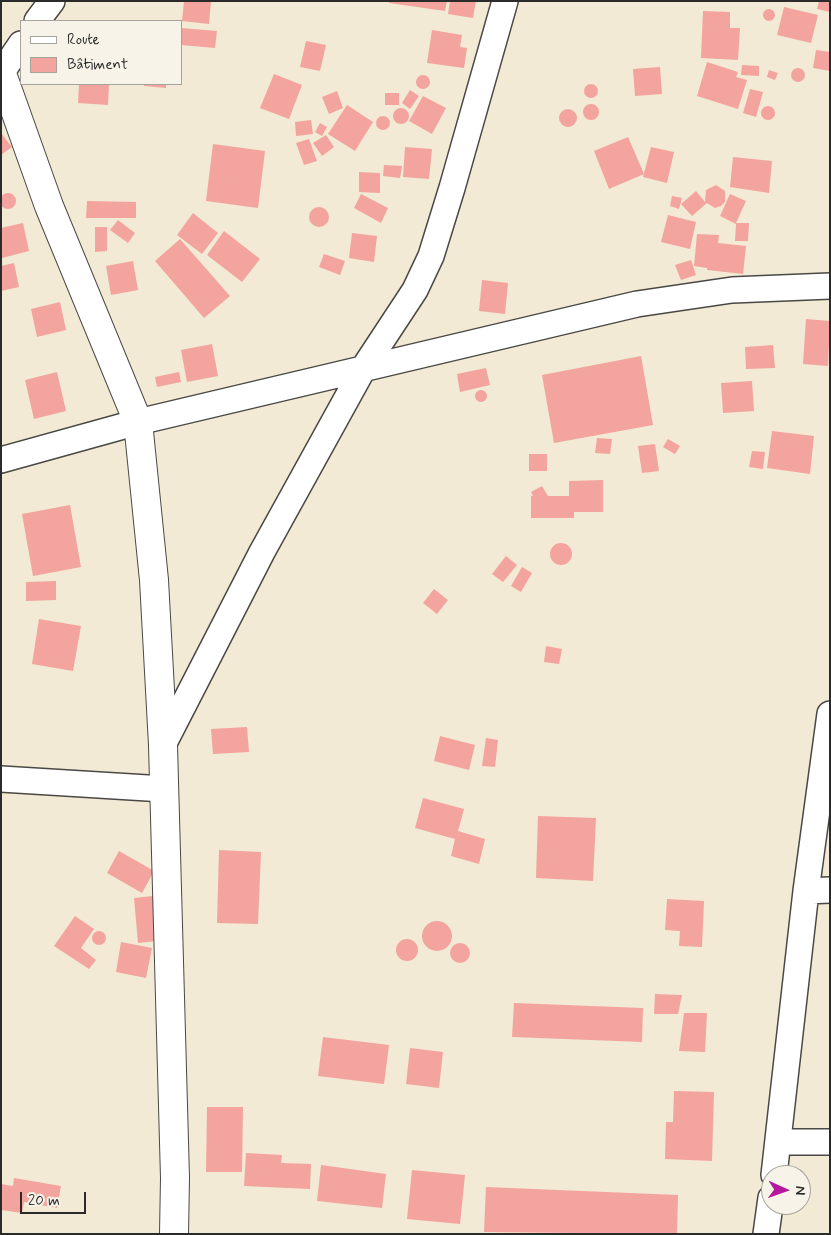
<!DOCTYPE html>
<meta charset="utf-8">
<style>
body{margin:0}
#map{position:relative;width:831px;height:1235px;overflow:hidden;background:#f2ead4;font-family:Mynerve,sans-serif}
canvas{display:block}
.frame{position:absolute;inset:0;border:2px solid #2b2b2b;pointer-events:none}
.legend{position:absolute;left:20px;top:20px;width:162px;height:65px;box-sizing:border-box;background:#f7f3e8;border:1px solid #a5a39c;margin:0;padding:6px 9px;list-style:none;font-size:15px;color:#2b2b2b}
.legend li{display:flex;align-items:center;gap:10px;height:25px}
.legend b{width:25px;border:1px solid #a5a39c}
.north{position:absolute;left:761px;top:1165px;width:50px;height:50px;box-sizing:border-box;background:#f7f3e8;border:1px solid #a5a39c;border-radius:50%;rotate:92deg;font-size:14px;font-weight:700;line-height:20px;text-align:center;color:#2b2b2b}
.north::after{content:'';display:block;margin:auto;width:18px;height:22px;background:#b5179e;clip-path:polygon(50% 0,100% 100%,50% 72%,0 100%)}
.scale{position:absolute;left:20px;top:1192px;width:66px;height:22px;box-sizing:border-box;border:2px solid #2b2b2b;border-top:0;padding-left:6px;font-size:15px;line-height:18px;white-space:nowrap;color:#2b2b2b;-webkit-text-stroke:4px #f7f3e8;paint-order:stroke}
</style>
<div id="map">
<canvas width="831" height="1235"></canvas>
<div class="frame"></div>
<ul class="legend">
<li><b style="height:6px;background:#fff"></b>Route</li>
<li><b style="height:14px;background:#f3a49e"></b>Bâtiment</li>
</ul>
<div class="north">N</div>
<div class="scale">20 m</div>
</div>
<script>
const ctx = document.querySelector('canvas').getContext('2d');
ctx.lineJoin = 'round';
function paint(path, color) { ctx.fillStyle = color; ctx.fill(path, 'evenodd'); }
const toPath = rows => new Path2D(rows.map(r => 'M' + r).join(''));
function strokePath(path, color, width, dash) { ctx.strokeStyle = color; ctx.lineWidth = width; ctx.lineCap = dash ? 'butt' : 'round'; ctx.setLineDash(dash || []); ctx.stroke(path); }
paint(toPath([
 [184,1,211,1,209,24,182,21],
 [389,1,447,1,445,11,389,3],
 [450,1,476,1,473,18,448,14],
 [819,1,830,1,830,12,817,9],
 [784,7,818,15,811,43,777,35],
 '763 15a6 6 0 1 1 12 0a6 6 0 1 1-12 0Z',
 [703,11,730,12,730,28,740,28,738,60,701,58],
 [181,28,217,31,215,48,181,45],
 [432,30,462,35,460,47,467,48,464,68,427,63],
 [306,41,326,45,320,71,300,67],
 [816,50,830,52,830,71,813,68],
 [707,62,738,72,736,77,747,80,738,109,697,96],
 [742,65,759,66,759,76,741,75],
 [660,67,662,94,635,96,633,69],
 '791 75a7 7 0 1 1 14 0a7 7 0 1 1-14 0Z',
 [769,70,778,73,775,80,767,77],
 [274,74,302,85,289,119,260,108],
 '416 82a7 7 0 1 1 14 0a7 7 0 1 1-14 0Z',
 '584 91a7 7 0 1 1 14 0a7 7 0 1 1-14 0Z',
 [79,84,109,84,108,105,78,103],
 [144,84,166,84,166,88,144,86],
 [750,89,763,92,756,117,743,113],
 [410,90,419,96,410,109,402,103],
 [337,91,343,108,329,114,322,97],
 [385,93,399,93,399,105,385,105],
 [423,96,446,108,432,134,409,121],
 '583 112a8 8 0 1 1 16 0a8 8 0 1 1-16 0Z',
 [347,105,373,122,355,151,328,134],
 '761 113a7 7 0 1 1 14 0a7 7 0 1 1-14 0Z',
 '393 116a8 8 0 1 1 16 0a8 8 0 1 1-16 0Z',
 '559 118a9 9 0 1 1 18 0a9 9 0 1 1-18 0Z',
 '376 123a7 7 0 1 1 14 0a7 7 0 1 1-14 0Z',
 [311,120,313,134,296,136,295,122],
 [320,123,327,127,322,136,315,132],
 [1,133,12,147,1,155],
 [326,135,334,147,322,156,313,143],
 [628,137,644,174,609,189,594,151],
 [309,139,317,161,304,165,296,143],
 [213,144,265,151,258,208,206,201],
 [405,147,432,149,429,179,403,177],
 [651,147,674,152,667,183,643,177],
 [733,157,772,161,769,193,730,187],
 [384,165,402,166,400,178,383,176],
 [359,172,380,173,380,193,359,192],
 [716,185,725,191,725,202,721,206,715,208,707,203,692,216,681,204,696,191,705,202,706,190],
 '0 201a8 8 0 1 1 16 0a8 8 0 1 1-16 0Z',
 [361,194,388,208,381,223,354,208],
 [730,194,746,201,736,223,749,223,748,241,735,241,736,224,720,216],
 [672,196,682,198,679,209,670,206],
 [87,201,136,202,136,218,86,218],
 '309 217a10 10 0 1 1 20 0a10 10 0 1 1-20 0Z',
 [193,213,218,233,202,254,177,235],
 [668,215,696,222,690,249,661,242],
 [118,220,135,233,128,243,110,230],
 [23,223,29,251,2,258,1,228],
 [95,227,107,227,107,251,95,252],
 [224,231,260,259,242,282,207,255],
 [352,233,377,236,374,262,349,258],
 [697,234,719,235,718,243,746,246,743,274,707,270,707,268,694,266],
 [180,239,230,296,204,318,155,261],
 [324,254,345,261,340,275,319,267],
 [691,260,696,275,681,280,675,265],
 [133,261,138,290,111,295,106,266],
 [14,263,19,287,1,291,1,266],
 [482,280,508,283,505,314,479,311],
 [60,302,66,330,37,337,31,309],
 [806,319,830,321,828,366,803,364],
 [212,344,218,376,187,382,181,350],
 [773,345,775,368,746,369,745,347],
 [641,356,653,425,554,443,542,375],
 [486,368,490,385,460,392,457,374],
 [57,372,66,411,34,419,25,380],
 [179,372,181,382,157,387,155,377],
 [752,381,754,411,723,413,721,383],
 '475 396a6 6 0 1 1 12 0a6 6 0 1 1-12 0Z',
 [772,431,814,436,810,474,767,468],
 [597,438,612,439,610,454,595,453],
 [668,439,680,446,675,454,663,447],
 [655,444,659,471,642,473,638,446],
 [752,451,765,452,763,469,749,467],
 [529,454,547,454,547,471,529,471],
 [603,480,603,512,574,512,574,518,531,518,531,496,533,496,531,492,542,486,548,496,569,496,569,481],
 [70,505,81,567,33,576,22,514],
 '550 554a11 11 0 1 1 22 0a11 11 0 1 1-22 0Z',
 [506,556,517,565,503,582,492,574],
 [522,567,532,573,521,592,511,586],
 [56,581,56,600,26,601,26,582],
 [434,589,448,600,437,614,423,603],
 [39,619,81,626,73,671,32,664],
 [546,646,562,649,559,664,544,662],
 [247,727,249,752,213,754,211,729],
 [440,736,475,745,469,770,434,761],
 [486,738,498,740,495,767,482,766],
 [423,798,464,809,458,831,485,839,479,864,451,856,455,839,415,828],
 [538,816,596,818,593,881,536,878],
 [219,850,261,852,258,924,217,923],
 [119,851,154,871,142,893,107,873],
 [153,896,157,941,138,943,134,898],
 [667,899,704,901,702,947,679,946,680,931,665,930],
 [75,916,94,929,81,948,96,960,89,969,54,946],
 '422 936a15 15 0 1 1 30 0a15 15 0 1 1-30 0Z',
 '92 938a7 7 0 1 1 14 0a7 7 0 1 1-14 0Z',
 '396 950a11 11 0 1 1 22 0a11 11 0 1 1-22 0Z',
 [121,942,152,948,146,978,116,972],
 '450 953a10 10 0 1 1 20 0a10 10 0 1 1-20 0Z',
 [655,994,682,995,678,1014,654,1014],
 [514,1003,643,1008,642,1042,512,1037],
 [684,1013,707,1013,705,1052,679,1051],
 [323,1037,389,1045,384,1084,318,1076],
 [410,1048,443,1052,439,1088,406,1084],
 [674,1091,714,1092,712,1161,665,1159,666,1122,673,1122],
 [207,1107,243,1107,242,1172,206,1172],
 [246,1153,282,1155,281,1163,311,1164,310,1189,244,1186],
 [321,1165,386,1174,382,1208,317,1201],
 [412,1170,465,1175,460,1224,407,1219],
 [14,1178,61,1186,57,1208,24,1202,22,1213,1,1210,1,1184,13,1186],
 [486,1187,678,1195,677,1234,484,1232]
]), '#f3a49e');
const minor = toPath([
 [37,21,52,1],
 [2,72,21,44],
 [1,460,138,422,637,304,732,290,830,286],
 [163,745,262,552,363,369,415,290,431,256,452,188,505,1],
 [1,779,164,789],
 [806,891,830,890],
 [779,1142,830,1142],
 [774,1175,806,891,830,714],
 [766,1234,771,1198]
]);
const secondary = toPath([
 [1,71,49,206,138,422,154,580,163,745,175,1178,174,1234]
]);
strokePath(minor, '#494844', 28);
strokePath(secondary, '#494844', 30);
strokePath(minor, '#fff', 25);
strokePath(secondary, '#fff', 28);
</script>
